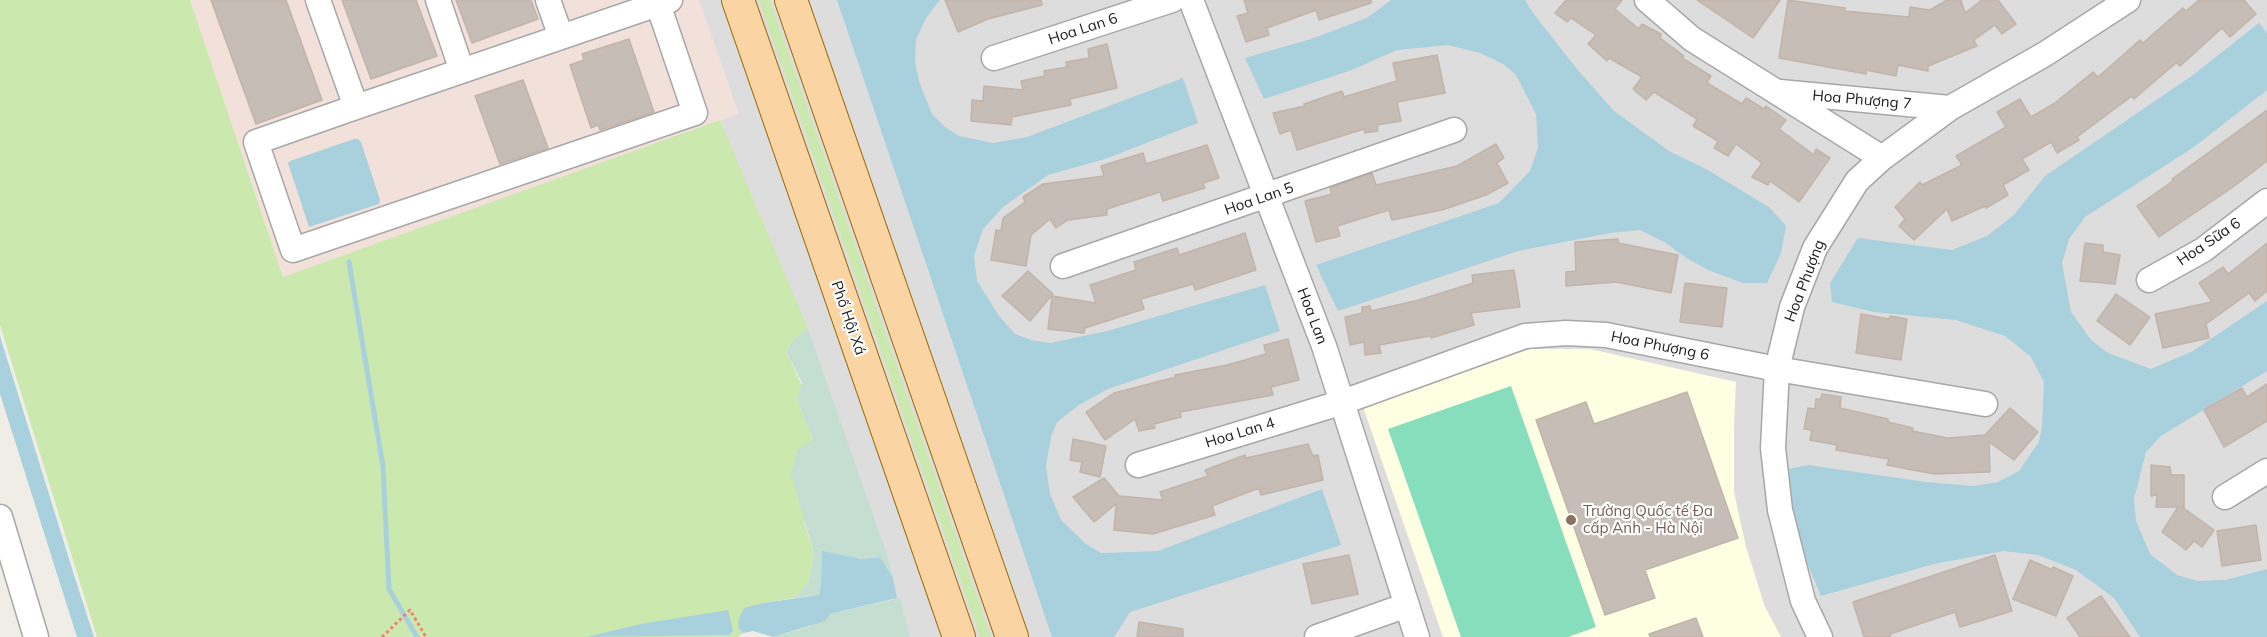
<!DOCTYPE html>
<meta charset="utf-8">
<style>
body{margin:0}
canvas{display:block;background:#f0ede7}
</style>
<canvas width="2267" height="637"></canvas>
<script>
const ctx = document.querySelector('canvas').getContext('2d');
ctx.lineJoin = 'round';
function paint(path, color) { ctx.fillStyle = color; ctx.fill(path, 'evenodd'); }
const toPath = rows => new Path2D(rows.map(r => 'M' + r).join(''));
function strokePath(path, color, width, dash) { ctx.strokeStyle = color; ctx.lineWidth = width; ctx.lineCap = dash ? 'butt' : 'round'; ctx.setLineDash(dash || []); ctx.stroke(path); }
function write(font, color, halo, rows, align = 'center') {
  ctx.font = font + ' Mulish,sans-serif'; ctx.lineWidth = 4.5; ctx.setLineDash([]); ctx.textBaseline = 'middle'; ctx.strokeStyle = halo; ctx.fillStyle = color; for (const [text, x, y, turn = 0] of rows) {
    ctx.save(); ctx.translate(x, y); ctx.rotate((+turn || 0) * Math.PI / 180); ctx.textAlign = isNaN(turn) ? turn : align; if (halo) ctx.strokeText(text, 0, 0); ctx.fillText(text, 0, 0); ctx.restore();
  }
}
paint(toPath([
 [677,0,2267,0,2267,637,907,637]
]), '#dedddd');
paint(toPath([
 [1530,349,1590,349,1736,382,1734,426,1734,492,1746,547,1765,607,1781,637,1443,637,1363,407]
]), '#fefee2');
paint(toPath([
 [190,0,699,0,739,114,283,277]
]), '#f2e1db');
paint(toPath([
 [0,0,190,0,283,277,720,120,808,329,794,339,786,351,802,386,797,400,813,439,804,522,814,554,808,583,794,598,763,603,738,628,743,633,738,637,97,637,0,325],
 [759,0,770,0,991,637,980,637]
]), '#cbe9ae');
paint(toPath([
 [808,329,887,555,893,578,880,557,862,559,822,552,821,584,819,595,794,598,808,583,814,554,791,474,797,451,813,439,797,400,802,383,786,351,794,339],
 [900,598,910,637,773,637,808,627,830,614]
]), '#c4ded2');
paint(toPath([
 [1511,386,1596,627,1568,637,1461,637,1388,429]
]), '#87debc');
paint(toPath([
 [837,0,940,0,926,18,916,40,915,63,920,84,932,114,945,127,959,136,993,143,1027,137,1183,78,1198,123,1105,159,1048,175,1003,207,983,229,974,256,977,281,999,316,1015,334,1031,340,1050,343,1107,331,1265,285,1280,331,1108,389,1079,405,1057,422,1051,437,1046,466,1050,494,1061,520,1086,544,1101,553,1158,551,1322,489,1341,545,1130,612,1114,637,1052,637],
 [1391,0,1525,0,1530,9,1576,68,1614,111,1669,151,1708,170,1770,208,1786,226,1781,253,1767,283,1743,283,1708,270,1685,257,1666,243,1640,230,1610,233,1518,251,1338,311,1316,265,1499,203,1530,171,1538,148,1536,114,1516,75,1503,64,1480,53,1448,45,1397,50,1352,70,1264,99,1245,58,1311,39,1367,18],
 [2259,23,2267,33,2267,90,2194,147,2085,217,2069,239,2062,263,2071,312,2091,340,2108,353,2151,369,2193,351,2267,301,2267,371,2161,436,2146,452,2134,499,2136,521,2150,554,2177,575,2198,581,2225,580,2267,569,2267,637,2140,637,2114,598,2076,570,2038,555,2003,551,1934,564,1821,596,1803,553,1792,502,1789,469,1808,465,1926,482,1974,486,1998,482,2019,471,2039,442,2042,426,2044,382,2031,357,2005,336,1956,320,1874,312,1832,302,1830,283,1858,238,1952,250,1987,236,2014,215,2045,176,2193,75],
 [354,139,358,139,361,142,380,200,379,204,309,227,288,163,290,161],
 [0,336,74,575,94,637,77,637,0,394],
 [822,551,862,559,880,557,893,578,897,598,830,614,825,621,773,637,753,631,743,633,738,628,739,618,744,608,763,603,819,595,821,584],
 [728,610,733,631,729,635,586,637,641,624]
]), '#a8d1dd');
strokePath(toPath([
 [349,262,383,467,389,589,417,637]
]), '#a8d1dd', 5);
const building = toPath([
 [211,0,286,0,322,100,256,124,211,0],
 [342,0,416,0,437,56,371,79,342,0],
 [456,0,531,0,538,19,472,43,456,0],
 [945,0,1041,0,1042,5,988,19,958,32,945,0],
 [1244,0,1371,0,1371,3,1319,20,1316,10,1267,28,1269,35,1246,42,1237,16,1248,13,1244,0],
 [1566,0,1622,0,1615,9,1639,29,1642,24,1661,34,1660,38,1684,56,1682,58,1711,76,1707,83,1742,104,1746,98,1764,109,1766,106,1786,120,1779,129,1814,155,1816,149,1830,158,1799,202,1770,181,1768,185,1752,177,1762,163,1736,144,1728,156,1714,148,1718,141,1693,126,1697,119,1654,92,1646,100,1633,89,1642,77,1609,58,1607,61,1588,44,1596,35,1571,18,1567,22,1555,13,1566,0],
 [1697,0,1780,0,1753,38,1697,0],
 [1788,0,1845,8,1845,11,1909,17,1910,7,1930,10,1947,0,1961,0,1965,13,1982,0,1998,0,2016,24,2002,34,1995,25,1974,40,1977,46,1928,66,1928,71,1898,65,1896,76,1866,70,1866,74,1779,58,1788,0],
 [2199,0,2244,0,2256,14,2230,37,2222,28,2180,66,2176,63,2134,99,2132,96,2077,137,2079,140,2057,153,2051,142,2022,159,2029,170,2003,185,2008,195,1986,208,1985,206,1952,221,1947,209,1914,240,1899,226,1905,219,1895,207,1920,182,1922,185,1962,165,1956,156,2006,127,1997,112,2020,99,2031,117,2055,103,2093,72,2098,77,2140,40,2143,43,2183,8,2186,11,2199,0],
 [629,39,654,112,600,130,598,125,591,128,570,65,584,60,582,54,629,39],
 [1107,44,1117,88,1070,99,1071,105,1012,117,1011,125,971,121,972,100,983,101,984,86,1023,90,1021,81,1045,76,1044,71,1067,67,1066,62,1089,58,1088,49,1107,44],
 [1437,55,1445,93,1397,102,1401,121,1377,125,1378,131,1365,133,1364,129,1297,150,1291,130,1280,134,1273,113,1305,106,1304,104,1342,91,1344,97,1397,81,1393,63,1437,55],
 [523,80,548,148,500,164,475,96,523,80],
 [2267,110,2267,161,2233,187,2159,237,2137,206,2173,181,2172,179,2267,110],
 [1496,144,1504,158,1497,163,1508,183,1486,195,1442,210,1392,220,1389,210,1337,226,1340,236,1316,242,1305,201,1332,194,1330,188,1372,173,1376,185,1457,166,1496,144],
 [1207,145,1219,178,1203,183,1205,188,1163,201,1160,192,1107,209,1107,215,1068,220,1056,228,1050,219,1031,235,1026,266,991,260,996,230,1001,231,1003,218,1025,202,1023,197,1043,184,1104,176,1101,166,1143,153,1146,164,1207,145],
 [1245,233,1256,270,1195,290,1193,284,1141,299,1144,309,1085,328,1084,333,1048,329,1052,296,1096,303,1090,285,1136,270,1134,262,1177,248,1179,255,1245,233],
 [1618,239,1618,243,1678,255,1671,293,1616,282,1566,286,1566,272,1576,271,1575,242,1618,239],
 [2085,243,2103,245,2103,252,2120,255,2115,284,2080,281,2085,243],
 [2267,243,2267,291,2255,301,2249,293,2206,324,2209,338,2163,348,2155,314,2212,302,2199,283,2223,267,2228,274,2267,243],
 [1514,270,1520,307,1471,313,1474,325,1431,338,1430,336,1379,345,1381,353,1365,355,1364,342,1350,345,1345,317,1362,313,1362,307,1370,306,1371,311,1419,300,1473,283,1472,275,1514,270],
 [1028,271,1053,294,1030,321,1002,296,1028,271],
 [1685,283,1727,288,1722,327,1680,322,1685,283],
 [2116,294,2150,317,2130,345,2097,321,2116,294],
 [1861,314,1889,319,1890,316,1907,319,1901,360,1856,353,1861,314],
 [1288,339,1299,380,1271,387,1273,395,1180,412,1181,417,1154,424,1155,428,1139,431,1135,419,1105,440,1086,412,1114,393,1176,377,1175,375,1227,365,1266,354,1264,345,1288,339],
 [2267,384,2267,421,2224,447,2204,410,2242,388,2247,397,2267,384],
 [1687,392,1738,538,1645,570,1655,598,1605,615,1536,420,1586,402,1594,424,1687,392],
 [1822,394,1841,397,1840,408,1888,419,1888,422,1913,428,1912,431,1948,438,1985,435,2010,408,2038,432,2014,460,1989,442,1990,472,1934,474,1887,465,1889,459,1836,450,1837,445,1810,440,1812,430,1804,429,1808,408,1815,409,1816,399,1821,399,1822,394],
 [1073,439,1106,446,1100,477,1080,472,1082,462,1070,460,1073,439],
 [1308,444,1313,456,1318,455,1323,480,1261,495,1259,488,1212,506,1215,515,1153,534,1114,530,1116,504,1094,522,1073,497,1104,478,1119,496,1163,500,1160,492,1208,476,1205,470,1245,455,1246,458,1308,444],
 [2151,465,2170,467,2171,475,2184,475,2184,507,2182,507,2214,530,2202,547,2194,541,2186,550,2162,532,2178,507,2156,507,2157,495,2151,496,2151,465],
 [2256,525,2261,560,2222,566,2217,531,2256,525],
 [1349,555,1358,594,1312,604,1303,564,1349,555],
 [1995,555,2012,611,1960,627,1955,612,1890,634,1891,637,1864,637,1853,602,1995,555],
 [2030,560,2053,570,2053,567,2073,576,2056,616,2013,599,2030,560],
 [2101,596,2130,637,2080,637,2067,618,2101,596],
 [1696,618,1703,637,1650,637,1649,634,1696,618],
 [1139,622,1183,629,1183,637,1137,637,1139,622]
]);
paint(building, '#c5bdb6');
strokePath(building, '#c2b4a9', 1.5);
const minor = toPath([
 [318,0,356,107],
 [438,0,462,71],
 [548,0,561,37],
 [657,0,658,4,695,113,293,250,256,142,356,107,658,4,670,0],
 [1191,0,1324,346,1417,637],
 [1647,0,1692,39,1882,158],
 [994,58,1172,0],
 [1780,92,1950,108],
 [1063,266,1454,130],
 [2149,280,2203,250,2267,201],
 [1138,465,1343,402,1525,336,1566,333,1606,335,1777,369,1985,404],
 [2225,497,2267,471],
 [0,517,36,637],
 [1317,637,1407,605],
 [1820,637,1803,601,1780,510,1773,448,1777,369,1792,307,1815,248,1857,181,1882,158,1950,108,2045,54,2128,0]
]);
const major = toPath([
 [738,0,959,637],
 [791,0,1012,637]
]);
strokePath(minor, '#a7a7a7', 27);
strokePath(major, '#996703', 34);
strokePath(toPath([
 [382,637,410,610,426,637]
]), '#f77e71', 3, [3, 3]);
strokePath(minor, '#fff', 24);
strokePath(major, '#fad4a2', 32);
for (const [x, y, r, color] of [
 [1571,520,6,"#8d6e63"]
]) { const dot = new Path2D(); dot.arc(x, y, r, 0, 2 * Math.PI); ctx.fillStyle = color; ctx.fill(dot); strokePath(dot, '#fff', 2); }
write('15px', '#202020', '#fff', [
 ["Hoa Lan 6",1083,29,-18],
 ["Hoa Phượng 7",1862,100,5],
 ["Hoa Lan 5",1259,199,-19],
 ["Hoa Sữa 6",2209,242,-34],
 ["Hoa Phượng",1805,281,-69],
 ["Hoa Lan",1312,316,69],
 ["Phố Hội Xá",848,318,71],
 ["Hoa Phượng 6",1660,346,11],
 ["Hoa Lan 4",1240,433,-17]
]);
write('15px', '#785e54', '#fff', [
 ["Trường Quốc tế Đa",1583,511],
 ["cấp Anh - Hà Nội",1583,528]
], 'left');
</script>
